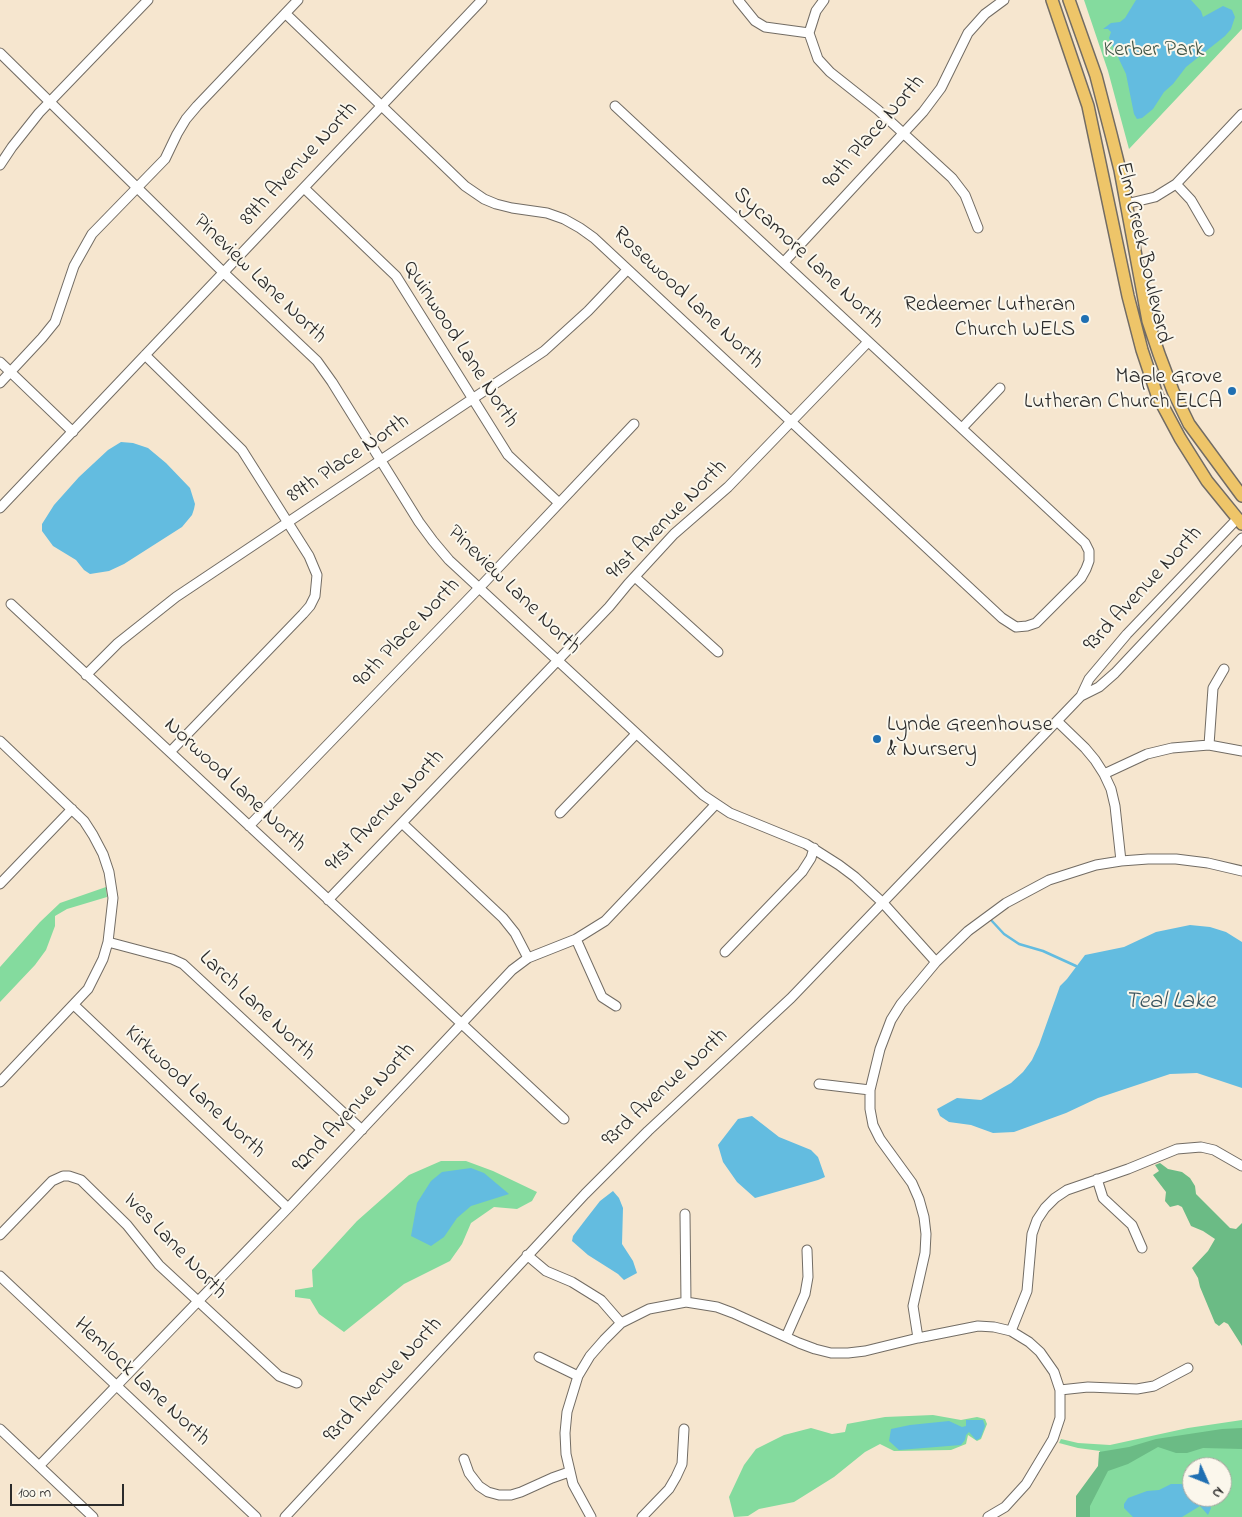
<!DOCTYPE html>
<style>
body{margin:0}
#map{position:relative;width:1242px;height:1517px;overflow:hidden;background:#f6e6cf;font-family:"Indie Flower",sans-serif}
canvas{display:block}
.north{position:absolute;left:1182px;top:1457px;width:50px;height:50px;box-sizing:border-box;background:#fbf7ec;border:1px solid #a8a59f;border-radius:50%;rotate:134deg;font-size:14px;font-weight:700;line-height:20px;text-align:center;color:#2b2b2b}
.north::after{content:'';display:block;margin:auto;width:18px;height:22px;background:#1f6fb2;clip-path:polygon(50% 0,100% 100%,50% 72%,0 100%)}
.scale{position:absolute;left:10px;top:1484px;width:114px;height:22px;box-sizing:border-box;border:2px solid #2b2b2b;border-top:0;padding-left:6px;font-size:15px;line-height:18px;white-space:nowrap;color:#2b2b2b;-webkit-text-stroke:4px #fbf7ec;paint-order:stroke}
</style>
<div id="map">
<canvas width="1242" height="1517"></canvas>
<div class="north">N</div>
<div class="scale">100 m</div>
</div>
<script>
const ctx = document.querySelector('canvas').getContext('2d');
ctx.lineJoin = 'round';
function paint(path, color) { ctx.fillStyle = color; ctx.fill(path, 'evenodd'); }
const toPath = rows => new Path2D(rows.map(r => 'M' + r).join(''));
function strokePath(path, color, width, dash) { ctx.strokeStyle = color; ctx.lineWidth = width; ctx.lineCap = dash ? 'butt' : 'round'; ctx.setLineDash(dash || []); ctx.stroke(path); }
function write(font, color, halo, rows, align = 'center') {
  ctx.font = font + ' "Indie Flower",sans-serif'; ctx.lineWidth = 4; ctx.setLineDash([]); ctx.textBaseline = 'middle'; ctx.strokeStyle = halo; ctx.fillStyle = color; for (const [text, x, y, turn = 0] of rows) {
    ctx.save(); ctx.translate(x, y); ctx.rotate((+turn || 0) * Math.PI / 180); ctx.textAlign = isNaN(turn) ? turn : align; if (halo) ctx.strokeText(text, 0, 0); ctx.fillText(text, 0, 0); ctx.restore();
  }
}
paint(toPath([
 [1084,0,1242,0,1242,29,1129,149,1108,71],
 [106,887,107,897,67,909,55,916,55,926,46,950,35,965,0,1002,0,967,40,922,60,903],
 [441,1161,466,1161,493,1171,537,1192,532,1201,517,1209,494,1207,471,1223,462,1244,450,1261,404,1284,344,1332,319,1314,310,1299,295,1297,295,1290,313,1287,312,1270,357,1221,409,1175],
 [933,1415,961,1420,977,1417,985,1419,987,1424,981,1439,977,1441,968,1435,966,1444,951,1450,894,1451,880,1444,865,1452,834,1477,794,1502,759,1509,748,1516,734,1517,729,1497,744,1465,756,1449,784,1435,811,1428,832,1434,845,1432,847,1424,885,1417],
 [1242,1420,1242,1517,1078,1517,1099,1467,1100,1451,1078,1448,1059,1443,1061,1439,1078,1443,1110,1445,1188,1428],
 [1192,1467,1222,1467,1222,1497,1192,1497]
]), '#84db9e');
paint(toPath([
 [1160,1163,1168,1169,1182,1172,1190,1178,1195,1186,1196,1194,1230,1228,1236,1229,1242,1223,1242,1346,1228,1324,1224,1322,1219,1326,1215,1323,1200,1287,1198,1278,1192,1268,1208,1251,1215,1239,1203,1231,1191,1226,1182,1207,1178,1205,1170,1207,1165,1201,1166,1192,1153,1175,1159,1171,1155,1165],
 [1242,1428,1242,1449,1203,1448,1187,1453,1176,1453,1158,1447,1128,1464,1108,1471,1090,1506,1090,1517,1076,1517,1076,1496,1098,1466,1099,1452,1129,1447,1156,1439,1222,1429]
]), '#6bbb85');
paint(toPath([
 [1136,0,1191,0,1201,11,1203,17,1223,6,1232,10,1235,17,1231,29,1225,36,1186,67,1173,84,1164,92,1153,109,1142,118,1137,119,1134,114,1126,74,1109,38,1111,32,1108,29,1103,29,1111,23,1120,22,1125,18],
 [121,442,133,443,148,448,166,463,190,488,195,504,194,509,192,515,182,527,124,564,109,571,90,574,84,570,76,560,53,546,42,531,42,524,54,505,79,477,108,450],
 [1190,925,1210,927,1226,932,1242,942,1242,1088,1197,1073,1170,1074,1098,1098,1066,1113,1014,1132,993,1133,971,1125,949,1122,940,1116,937,1109,957,1098,981,1100,1011,1083,1023,1072,1032,1060,1039,1045,1060,986,1067,979,1085,955,1124,947,1156,932],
 [752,1116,779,1137,811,1150,818,1157,825,1177,818,1180,755,1198,737,1182,723,1162,718,1145,738,1119],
 [471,1168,484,1173,509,1194,471,1206,457,1218,444,1237,431,1246,411,1236,417,1203,431,1181,442,1172],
 [613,1191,619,1198,623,1208,622,1244,633,1261,637,1273,624,1280,618,1274,588,1255,572,1241,573,1236,586,1219,600,1201],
 [966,1420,983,1420,985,1426,981,1437,979,1439,976,1440,969,1432,966,1435,965,1440,961,1445,899,1450,889,1441,891,1429,910,1425,949,1421,962,1427,966,1426],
 [1171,1484,1181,1484,1192,1487,1192,1497,1207,1497,1211,1508,1208,1515,1200,1506,1182,1517,1133,1517,1124,1508,1124,1504,1128,1498,1147,1491,1159,1490]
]), '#63bce0');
strokePath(toPath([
 [991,920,1004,934,1019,944,1043,951,1076,966]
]), '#63bce0', 2.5);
const minor = toPath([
 [738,0,755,21,765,27,809,33],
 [824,0,816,11,809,33,818,59,830,72,878,110,952,178,965,195,978,228],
 [286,14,465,186,484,199,496,204,512,208,547,213,564,219,580,228,594,238,1002,618,1016,627,1027,626,1036,623,1081,578,1086,569,1089,561,1089,551,1085,543,615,106],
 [0,53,224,273,317,361,332,382,419,522,433,541,449,560,703,795,730,813,806,844,839,865,855,877,883,903,936,962],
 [0,165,12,147,39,113,148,0],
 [1176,184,1191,200,1209,231],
 [304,188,396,276,508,455,559,503],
 [1126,204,1155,197,1176,184,1242,114],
 [784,262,923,112,941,88,968,33,985,14,1004,0],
 [145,355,242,450,309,556,317,575,315,596,310,606,303,614,170,752],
 [0,362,73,432],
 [0,383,42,338,55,322,74,266,92,234,165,159,177,134,186,119,197,106,298,0],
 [962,428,1000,388],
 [0,508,482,0],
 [635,577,718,652],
 [11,604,564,1119],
 [86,675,118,643,176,597,544,351,588,311,627,270],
 [1081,696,1099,687,1115,673,1242,538],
 [1057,721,1085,748,1095,760,1104,774,1111,789,1115,806,1121,861],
 [0,741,84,821,93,835,103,854,109,872,113,898,108,942,103,959,88,989,0,1082],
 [1209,745,1213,688,1224,669],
 [1104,774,1147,754,1172,748,1209,745,1242,751],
 [560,813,636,734],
 [402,823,503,918,515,933,528,958],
 [249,826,480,587,634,424],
 [0,884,72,809],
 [328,900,609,607,628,584,674,534,728,487,868,342],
 [576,939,602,997,616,1006],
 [108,942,172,959,183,964,362,1130],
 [725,952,802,872,811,858,814,848],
 [74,1005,288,1208],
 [819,1084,870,1090],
 [1097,1179,1103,1198,1132,1225,1142,1248],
 [685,1214,686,1302],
 [0,1235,52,1181,63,1176,69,1176,81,1180,127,1225,159,1265,279,1376,297,1383],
 [527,1255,546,1271,572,1282,601,1300,621,1323],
 [0,1276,256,1517],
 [1011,1331,1027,1291,1032,1234,1037,1220,1045,1208,1055,1198,1067,1190,1128,1169,1177,1149,1201,1147,1214,1150,1242,1166],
 [786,1337,805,1294,808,1277,807,1250],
 [918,1338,913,1306,925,1253,926,1234,924,1217,919,1199,912,1183,880,1139,873,1125,870,1109,870,1090,880,1049,891,1020,901,1004,936,962,968,931,1006,903,1049,880,1096,865,1121,861,1148,859,1176,859,1208,863,1242,871],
 [539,1357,578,1376],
 [1060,1390,1088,1387,1137,1389,1154,1386,1188,1368],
 [0,1429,93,1517],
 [464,1459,469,1473,479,1486,488,1492,499,1495,511,1495,521,1492,552,1478,569,1472],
 [39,1466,288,1208,512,970,528,958,576,939,605,921,716,804],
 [285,1517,585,1194,648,1131,791,998,1081,696,1089,679,1127,634,1238,518],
 [591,1517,573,1484,566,1454,565,1433,567,1412,578,1376,590,1356,604,1340,621,1323,649,1309,686,1302,717,1307,733,1313,799,1343,815,1349,831,1353,848,1353,865,1351,918,1338,978,1326,994,1327,1011,1331,1029,1342,1040,1352,1054,1372,1060,1390,1060,1418,1053,1439,1026,1484,1005,1507,988,1517],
 [642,1517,669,1489,676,1477,682,1464,684,1429]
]);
const major = toPath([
 [1052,0,1088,106,1128,296,1142,350,1157,395,1180,438,1207,481,1242,524],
 [1069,0,1096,76,1111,134,1120,170,1148,321,1159,354,1173,391,1189,424,1242,496]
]);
strokePath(minor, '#726c64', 11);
strokePath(major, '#726c64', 14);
strokePath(minor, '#fff', 9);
strokePath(major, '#eec569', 11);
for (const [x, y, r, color] of [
 [1085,319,5,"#1f6fb2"],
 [1232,391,5,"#1f6fb2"],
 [877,739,5,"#1f6fb2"]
]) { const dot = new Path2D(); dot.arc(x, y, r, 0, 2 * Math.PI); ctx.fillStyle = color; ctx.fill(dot); strokePath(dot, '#fbf7ec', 2); }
write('22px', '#415748', '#fbf7ec', [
 ["Kerber Park",1154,51]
]);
write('22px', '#2b2b2b', '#fbf7ec', [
 ["90th Place North",875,133,-49],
 ["89th Avenue North",300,165,-47],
 ["Elm Creek Boulevard",1142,253,77],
 ["Sycamore Lane North",807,259,43],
 ["Pineview Lane North",259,280,44],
 ["Rosewood Lane North",687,299,43],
 ["Quinwood Lane North",459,345,57],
 ["89th Place North",349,460,-34],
 ["91st Avenue North",668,521,-45],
 ["93rd Avenue North",1144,590,-47],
 ["Pineview Lane North",513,591,44],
 ["90th Place North",408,634,-46],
 ["Norwood Lane North",234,786,43],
 ["91st Avenue North",386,812,-46],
 ["Larch Lane North",256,1007,43],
 ["93rd Avenue North",666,1089,-43],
 ["Kirkwood Lane North",194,1093,43],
 ["92nd Avenue North",355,1109,-47],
 ["Ives Lane North",174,1247,46],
 ["93rd Avenue North",384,1381,-47],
 ["Hemlock Lane North",141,1383,43]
]);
write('22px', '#2b2b2b', '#fbf7ec', [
 ["Redeemer Lutheran",1075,306],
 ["Church WELS",1075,331],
 ["Maple Grove",1222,378],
 ["Lutheran Church ELCA",1222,403],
 ["Lynde Greenhouse",887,726,"left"],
 ["& Nursery",887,751,"left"]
], 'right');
write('italic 24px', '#3c5661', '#fbf7ec', [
 ["Teal Lake",1170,1003]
]);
</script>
